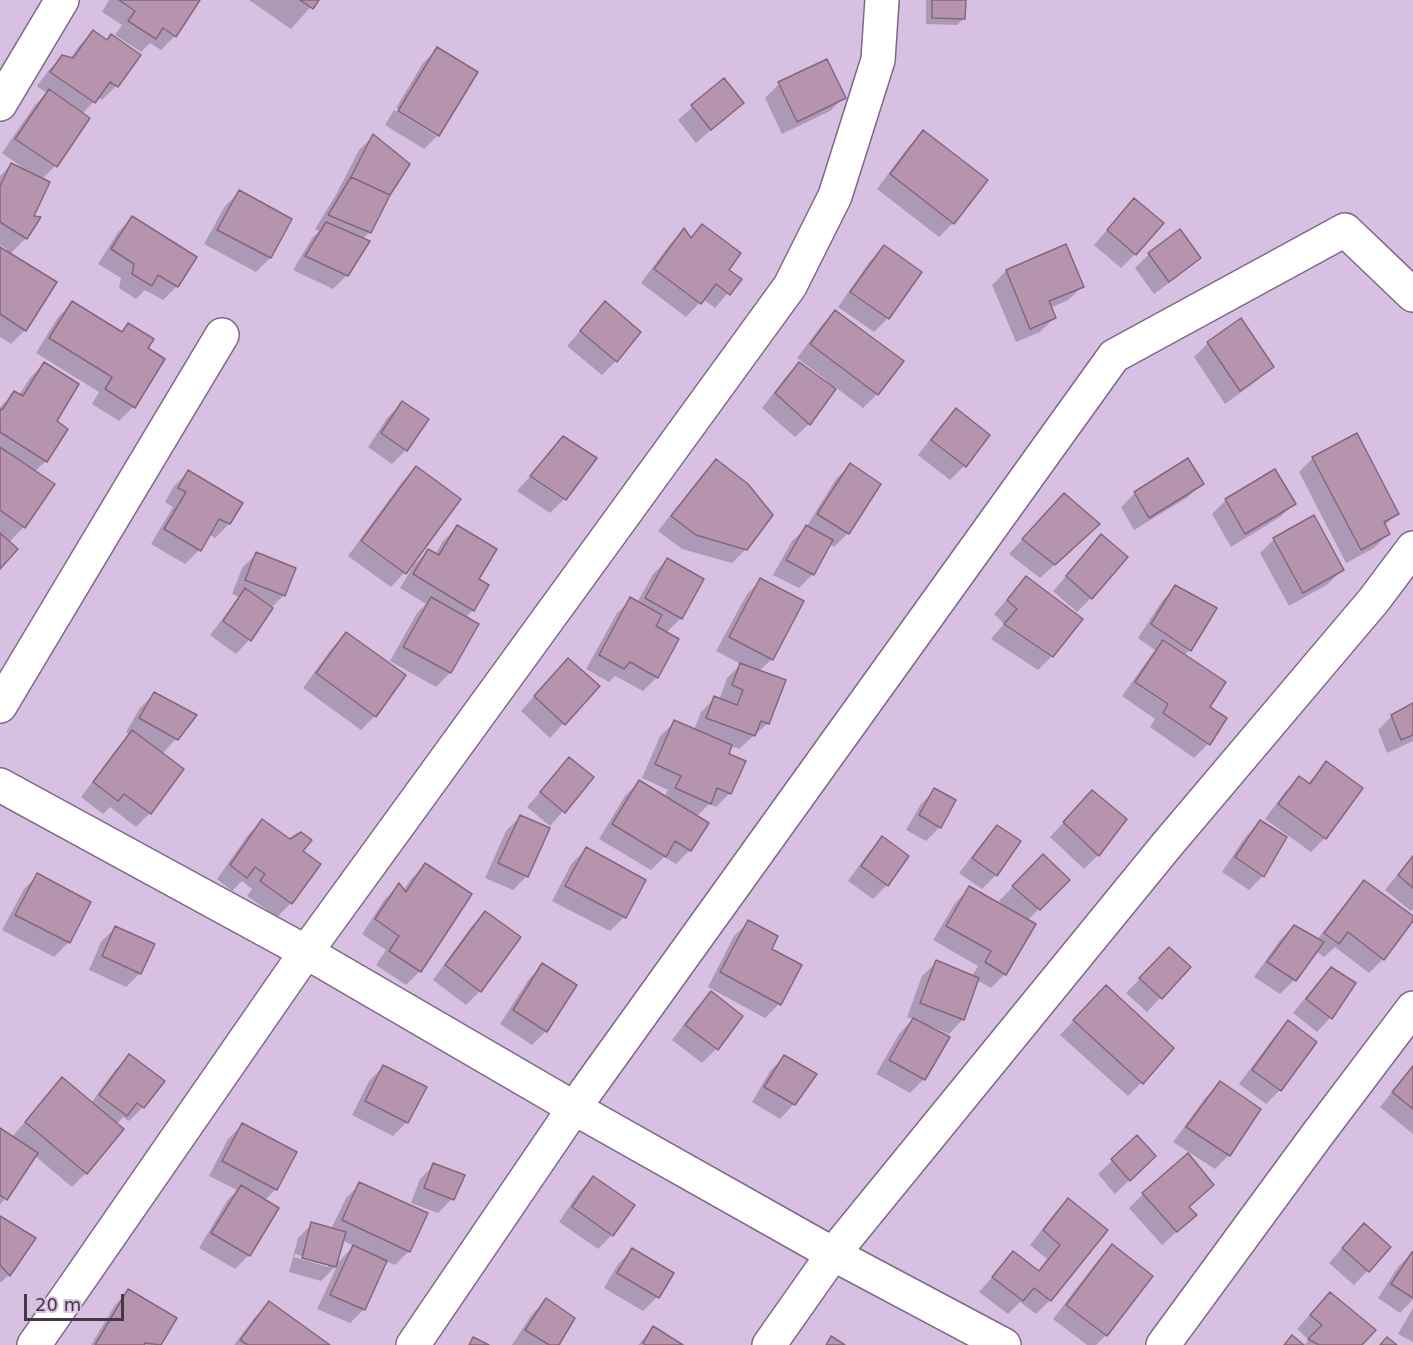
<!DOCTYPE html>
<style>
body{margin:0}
#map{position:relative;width:1413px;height:1345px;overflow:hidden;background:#d8c0e3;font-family:"DejaVu Sans",sans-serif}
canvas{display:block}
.scale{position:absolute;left:24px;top:1294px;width:100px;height:27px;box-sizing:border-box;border:3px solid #423846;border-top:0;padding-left:8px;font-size:18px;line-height:21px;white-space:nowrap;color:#423846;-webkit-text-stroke:4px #d8c0e3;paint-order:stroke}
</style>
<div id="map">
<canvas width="1413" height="1345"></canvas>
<div class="scale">20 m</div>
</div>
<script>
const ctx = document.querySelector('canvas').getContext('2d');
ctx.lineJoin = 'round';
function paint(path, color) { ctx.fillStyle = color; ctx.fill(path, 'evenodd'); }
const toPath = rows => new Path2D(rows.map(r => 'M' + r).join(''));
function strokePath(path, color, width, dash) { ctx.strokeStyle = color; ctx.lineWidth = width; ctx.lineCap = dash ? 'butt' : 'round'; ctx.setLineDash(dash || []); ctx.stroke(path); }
paint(toPath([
 [109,0,199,0,175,36,161,50,150,43,141,52,115,35,122,25,102,12],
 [249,0,317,0,291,29],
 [926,0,964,0,964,18,957,25,926,24],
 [93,32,106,41,139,55,116,86,102,100,98,97,82,114,88,118,55,166,41,180,31,217,39,218,26,238,10,254,25,330,11,344,0,337,0,248,6,252,7,249,0,245,0,176,11,165,28,173,29,172,2,153,35,105,47,93,37,86,48,71,62,57,70,59,79,46],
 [437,49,438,135,424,149,385,125,394,110,436,136,436,133,396,108,423,63],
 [826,61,844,97,830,111,782,134,765,98,779,84],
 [723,80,742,102,696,143,678,120],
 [923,132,953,223,939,237,877,189,909,146],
 [373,136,388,194,370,232,362,239,347,275,333,289,293,270,312,238,319,231,315,229,337,193,359,150],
 [239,192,290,219,270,258,256,272,204,244,225,206],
 [1121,214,1135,254,1121,268,1094,245],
 [132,218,195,257,177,286,163,300,145,290,136,299,119,288,121,278,98,264,118,232],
 [702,225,726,270,739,280,715,308,703,299,686,317,641,283,670,244,684,231,690,238],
 [884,247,888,318,874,332,838,307,870,261],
 [1149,254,1199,257,1185,271,1154,294,1135,268],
 [1006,271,1083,286,1068,300,1050,308,1054,318,1040,332,1016,342,992,285],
 [72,303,120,333,128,325,146,349,133,407,119,421,92,404,99,392,36,353,58,317],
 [605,303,616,361,602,375,567,346],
 [836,311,877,394,863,408,835,387,809,424,795,437,762,408,785,378,799,364,825,383,826,380,797,358,822,325],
 [1241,320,1272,366,1258,380,1225,404,1194,357,1208,343],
 [44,364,55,422,46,461,34,472,24,527,8,543,0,566,0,407,14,393,19,395,30,378],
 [402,403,406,450,392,464,368,447,388,417],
 [956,410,988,436,964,466,950,480,918,455,942,424],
 [564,438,595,459,564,499,550,513,517,491],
 [1313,458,1397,514,1384,526,1388,534,1374,548,1346,563,1299,472],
 [1188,460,1202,483,1188,497,1134,530,1121,507,1135,493],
 [716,461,746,549,732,563,682,549,658,531,702,475],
 [850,465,848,533,834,547,829,544,813,574,799,588,773,575,792,541,805,529,836,479],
 [416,468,458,499,404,573,391,587,348,556,402,482],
 [188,472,229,524,215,538,209,534,199,550,185,564,151,544,173,507,165,502,174,486],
 [1226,500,1294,503,1280,517,1231,547,1212,514],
 [1050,509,1084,538,1040,578,1009,554],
 [1313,517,1342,570,1328,584,1289,606,1260,553,1274,539],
 [457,527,477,580,473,610,465,618,450,673,436,687,390,661,417,613,426,604,400,588,414,565,428,551,435,555,443,541],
 [1101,536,1091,598,1077,612,1053,591],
 [256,554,284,595,271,608,249,640,236,654,210,635,239,597,232,594,242,568],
 [667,560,681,618,666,633,657,677,643,691,615,676,609,682,586,669,617,613,631,599,637,603,653,574],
 [1026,578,1081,619,1052,656,1038,670,991,639,1004,624,994,614],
 [761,580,772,659,759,671,768,723,739,749,730,746,727,755,730,793,716,807,709,804,696,817,707,823,690,850,676,864,664,857,651,870,599,839,625,796,639,782,664,797,668,790,642,778,660,736,675,722,694,730,701,712,715,698,719,700,727,678,741,664,716,651,747,594],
 [1176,587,1190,650,1184,655,1208,707,1208,744,1194,758,1150,727,1155,719,1122,696,1155,650,1138,638,1162,601],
 [346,634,375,716,361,730,303,688,332,648],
 [554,674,597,687,550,738,521,711],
 [154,694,176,739,162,754,150,813,136,827,110,807,103,814,81,797,119,746,130,735,126,732,140,708],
 [1413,705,1413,741,1387,753,1378,730,1392,716],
 [569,759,592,778,550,826,527,807],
 [1327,763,1325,838,1311,852,1265,819,1285,792,1299,778,1307,784],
 [935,790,940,827,926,841,906,830,921,804],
 [1079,806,1125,819,1098,855,1084,869,1050,837],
 [520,817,527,876,513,890,485,878,506,831],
 [262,821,301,852,291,903,277,917,247,896,252,889,242,881,232,891,217,879,248,835],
 [1260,822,1263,876,1249,890,1222,872,1246,836],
 [998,827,1019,841,996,875,982,889,959,873,984,841],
 [883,838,887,885,873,899,848,881,869,852],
 [586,849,624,917,610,931,552,901,572,863],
 [1413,855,1413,909,1411,911,1385,890],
 [1043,856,1067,880,1027,921,1005,974,991,988,977,980,963,1019,949,1034,933,1027,932,1029,948,1037,924,1079,910,1093,876,1074,899,1034,913,1019,907,1017,922,976,937,962,972,976,978,966,933,940,956,902,970,888,1006,908,999,901],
 [425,865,420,971,406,985,376,965,386,950,362,934,385,899,399,886,403,891,411,879],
 [38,875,89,903,68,943,54,957,2,930,24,889],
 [1365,882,1413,918,1383,959,1369,973,1335,947,1324,957,1316,951,1294,980,1280,994,1254,977,1280,940,1294,926,1317,940,1351,896],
 [485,913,480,991,466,1005,433,980,471,927],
 [749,922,770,949,800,966,779,1004,765,1018,708,987,734,936],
 [115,928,140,973,126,987,89,970,101,942],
 [1169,949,1189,967,1147,1012,1126,993],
 [543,965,546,1031,532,1045,500,1024,529,979],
 [1331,969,1354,984,1330,1018,1317,1032,1293,1013,1317,983],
 [711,993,716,1049,702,1063,672,1040,697,1007],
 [1092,1001,1141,1083,1128,1096,1060,1035],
 [1289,1022,1315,1042,1280,1090,1266,1104,1239,1084,1275,1036],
 [129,1056,143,1107,129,1121,123,1117,116,1125,86,1173,72,1187,35,1156,0,1205,0,1130,11,1138,62,1079,91,1103,115,1070],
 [784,1057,815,1074,794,1104,780,1119,752,1102,770,1071],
 [1413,1066,1413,1134,1380,1107],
 [383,1067,407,1122,393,1136,352,1115,369,1081],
 [1220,1083,1229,1155,1215,1169,1173,1142,1206,1097],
 [242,1125,276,1189,264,1201,277,1209,249,1255,235,1269,199,1248,227,1201,237,1190,209,1176,228,1139],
 [1137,1137,1154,1156,1115,1194,1098,1174],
 [434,1165,452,1199,438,1213,411,1203,420,1179],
 [593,1178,612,1235,598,1249,559,1222,579,1192],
 [360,1184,409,1251,395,1265,386,1261,364,1309,350,1323,317,1309,338,1264,321,1281,289,1272,298,1238,312,1224,331,1229,346,1198],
 [342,1240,354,1246,335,1265],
 [295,1254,328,1263,328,1267,294,1257],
 [1212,1185,1188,1208,1181,1228,1162,1245,1129,1208,1143,1194],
 [1068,1200,1050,1300,1036,1314,1020,1302,1008,1314,979,1292,1013,1253,1037,1272,1047,1259,1030,1245,1054,1214],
 [0,1218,9,1275,0,1283],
 [1350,1239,1389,1248,1354,1285,1329,1263],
 [1112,1246,1106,1335,1096,1345,1087,1345,1053,1319,1098,1260],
 [632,1250,657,1297,643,1311,604,1288,618,1264],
 [1412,1253,1413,1299,1400,1313,1378,1298,1398,1267],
 [129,1291,175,1318,160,1345,91,1345,115,1305],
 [546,1300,557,1345,512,1345,532,1314],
 [269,1303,327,1345,234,1345,255,1317],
 [1316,1308,1360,1345,1304,1345,1309,1340,1297,1329],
 [1413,1308,1413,1342,1398,1334],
 [653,1328,680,1345,638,1345]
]), '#0003');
const building = toPath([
 [119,0,200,0,176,37,163,28,156,39,128,21,135,11,119,0],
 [300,0,319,0,313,9,300,0],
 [932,0,966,0,965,19,932,18,932,0],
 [93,30,107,40,111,34,141,55,118,87,110,82,95,103,50,72,62,55,73,58,93,30],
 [437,47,478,72,439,136,398,111,437,47],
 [827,59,846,98,797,122,778,82,827,59],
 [724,78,744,103,711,130,691,105,724,78],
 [49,89,90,118,57,167,15,139,49,89],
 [923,130,988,180,954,224,890,174,923,130],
 [373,134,410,164,390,195,351,177,373,134],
 [11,163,50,182,34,216,41,217,27,239,0,222,0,186,11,163],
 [351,177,390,195,371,233,328,215,351,177],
 [239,190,292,219,271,258,217,230,239,190],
 [1134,198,1164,223,1136,255,1107,230,1134,198],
 [132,216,197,257,178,287,158,275,152,286,132,274,134,264,111,249,132,216],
 [326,222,370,241,348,276,305,256,326,222],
 [702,224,741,253,729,270,742,279,730,295,716,284,701,304,654,269,684,228,691,238,702,224],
 [1180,229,1201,258,1169,282,1148,253,1180,229],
 [1066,244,1084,287,1049,301,1056,318,1030,329,1006,270,1066,244],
 [884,245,922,272,889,319,850,292,884,245],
 [0,247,57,282,26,331,0,314,0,247],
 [72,301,122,332,128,323,154,339,148,348,165,359,135,408,105,389,112,377,49,338,72,301],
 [605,301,641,332,617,362,580,331,605,301],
 [835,310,904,361,878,395,810,344,835,310],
 [1241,318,1274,367,1240,391,1207,342,1241,318],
 [44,362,79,384,57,421,68,429,47,462,0,432,0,409,2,410,14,391,23,396,44,362],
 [799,362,836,389,810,425,775,393,799,362],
 [402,401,429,419,407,451,381,433,402,401],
 [956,408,990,435,966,467,931,440,956,408],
 [1357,433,1399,514,1384,522,1390,534,1361,550,1312,457,1357,433],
 [563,436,597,458,566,500,530,476,563,436],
 [0,447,55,484,25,528,0,510,0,447],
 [1188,458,1204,484,1149,518,1134,492,1188,458],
 [716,459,748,484,773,515,747,550,696,535,671,516,716,459],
 [850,463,881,484,849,534,817,514,850,463],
 [416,466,461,499,406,574,361,541,416,466],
 [1275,469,1296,504,1245,534,1225,499,1275,469],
 [188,470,243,503,230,524,219,519,201,551,164,529,186,492,178,488,188,470],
 [1064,493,1100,524,1055,565,1022,539,1064,493],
 [1314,515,1344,570,1303,593,1273,538,1314,515],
 [457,525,497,549,479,579,489,585,474,611,413,574,428,549,439,555,457,525],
 [806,525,833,540,814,575,786,560,806,525],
 [0,533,18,549,0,569,0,533],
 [1101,534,1128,557,1092,599,1066,576,1101,534],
 [256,552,296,568,285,596,245,580,256,552],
 [667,558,704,579,682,619,645,598,667,558],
 [1026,576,1083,619,1053,657,1004,624,1017,609,1007,600,1026,576],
 [760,578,804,601,773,660,729,637,760,578],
 [1175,585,1217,608,1191,651,1151,624,1175,585],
 [245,588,273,608,251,641,223,621,245,588],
 [431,597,479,624,451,673,403,647,431,597],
 [630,597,662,615,656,626,679,639,658,678,630,662,624,669,599,655,630,597],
 [346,632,406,675,376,717,316,673,346,632],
 [1163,640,1226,682,1210,707,1227,718,1210,745,1163,713,1168,704,1135,682,1163,640],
 [568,658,600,686,565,725,534,696,568,658],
 [740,663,786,680,769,724,761,721,755,736,706,718,714,696,737,705,743,690,732,685,740,663],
 [154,692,197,715,178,740,139,718,154,692],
 [1413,703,1413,735,1401,740,1391,715,1413,703],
 [674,720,732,745,729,754,746,761,731,794,717,788,711,804,675,788,681,776,655,764,674,720],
 [132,730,184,769,151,814,124,794,118,801,93,782,132,730],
 [569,757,594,777,565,813,540,792,569,757],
 [1326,761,1363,788,1326,839,1278,804,1299,776,1310,784,1326,761],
 [639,780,709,823,691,851,675,841,666,857,612,824,639,780],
 [934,788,956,800,941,828,919,815,934,788],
 [1092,790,1127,819,1099,856,1063,822,1092,790],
 [520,815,550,828,528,877,498,863,520,815],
 [262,819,290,839,301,832,312,840,303,851,321,864,292,904,260,881,265,874,255,867,247,878,230,865,262,819],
 [1260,820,1287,837,1264,877,1235,857,1260,820],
 [997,825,1021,841,997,876,972,858,997,825],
 [882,836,909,856,888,886,861,866,882,836],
 [586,847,646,880,626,918,565,886,586,847],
 [1043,854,1070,880,1040,910,1012,886,1043,854],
 [1413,856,1413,888,1398,875,1413,856],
 [425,863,472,894,421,972,389,951,399,936,375,919,399,883,406,892,425,863],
 [37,873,91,902,70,943,15,915,37,873],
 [1364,880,1413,916,1413,921,1384,960,1348,932,1339,944,1324,933,1364,880],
 [969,886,1036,924,1006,975,985,962,991,951,946,926,969,886],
 [485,911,521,937,481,992,445,965,485,911],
 [748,920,778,936,772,949,802,965,781,1005,720,972,748,920],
 [1294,925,1324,942,1296,981,1267,962,1294,925],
 [115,926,155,944,141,974,102,956,115,926],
 [1169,947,1191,967,1162,999,1139,978,1169,947],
 [936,960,979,978,964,1020,920,1003,936,960],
 [542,963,577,985,547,1032,513,1010,542,963],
 [1331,967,1356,983,1332,1019,1306,999,1331,967],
 [1106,985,1174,1048,1143,1084,1073,1020,1106,985],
 [711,991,743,1016,718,1050,685,1025,711,991],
 [913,1018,950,1037,925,1080,889,1060,913,1018],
 [1288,1020,1317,1042,1281,1091,1252,1070,1288,1020],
 [129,1054,165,1081,144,1108,137,1103,127,1116,99,1095,129,1054],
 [784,1055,817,1074,795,1105,764,1087,784,1055],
 [383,1065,427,1087,408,1123,365,1101,383,1065],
 [1413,1066,1413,1109,1392,1092,1413,1066],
 [62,1077,124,1129,87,1174,25,1122,62,1077],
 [1220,1081,1261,1109,1230,1156,1186,1127,1220,1081],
 [242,1123,297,1152,277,1190,222,1161,242,1123],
 [0,1128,38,1153,7,1200,0,1195,0,1128],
 [1137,1135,1156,1156,1130,1181,1111,1159,1137,1135],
 [1188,1153,1214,1185,1189,1207,1197,1215,1177,1232,1142,1193,1188,1153],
 [433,1163,465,1175,454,1200,424,1188,433,1163],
 [593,1176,635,1205,613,1236,572,1207,593,1176],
 [359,1182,428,1213,410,1252,342,1220,359,1182],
 [241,1185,279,1208,250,1256,211,1233,241,1185],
 [1068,1198,1108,1230,1051,1301,1034,1288,1023,1301,992,1277,1013,1251,1039,1271,1060,1245,1043,1230,1068,1198],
 [0,1216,36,1238,10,1276,0,1265,0,1216],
 [311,1222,346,1232,336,1267,302,1258,311,1222],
 [1364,1223,1391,1247,1369,1272,1342,1248,1364,1223],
 [1112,1244,1153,1276,1107,1336,1066,1305,1112,1244],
 [353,1245,387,1261,365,1310,330,1295,353,1245],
 [632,1248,674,1273,659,1298,617,1273,632,1248],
 [1412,1252,1413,1252,1413,1298,1391,1284,1412,1252],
 [128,1289,177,1318,161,1345,145,1343,144,1345,95,1345,128,1289],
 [1330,1292,1376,1330,1362,1345,1319,1345,1308,1339,1322,1325,1310,1315,1330,1292],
 [546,1298,575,1318,559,1345,549,1345,525,1330,546,1298],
 [269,1301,330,1345,248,1345,240,1340,269,1301],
 [653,1326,683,1345,646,1345,643,1343,653,1326],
 [1292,1335,1304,1345,1284,1345,1292,1335],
 [831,1336,845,1345,826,1345,831,1336],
 [473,1337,489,1345,469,1345,473,1337],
 [1387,1337,1397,1345,1380,1345,1387,1337]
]);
paint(building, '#b694ae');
strokePath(building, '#86667e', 1.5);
const street = toPath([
 [0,104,62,0],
 [0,706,222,335],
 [0,785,306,952,574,1108,833,1254,1004,1345],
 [34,1345,306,952,790,286,835,196,878,60,882,0],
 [413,1345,574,1108,1114,356,1345,230,1413,295],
 [769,1345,833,1254,1166,846,1374,600,1413,548],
 [1163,1345,1317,1135,1413,1008]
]);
strokePath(street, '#7e6888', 36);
strokePath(street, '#fff', 33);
</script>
